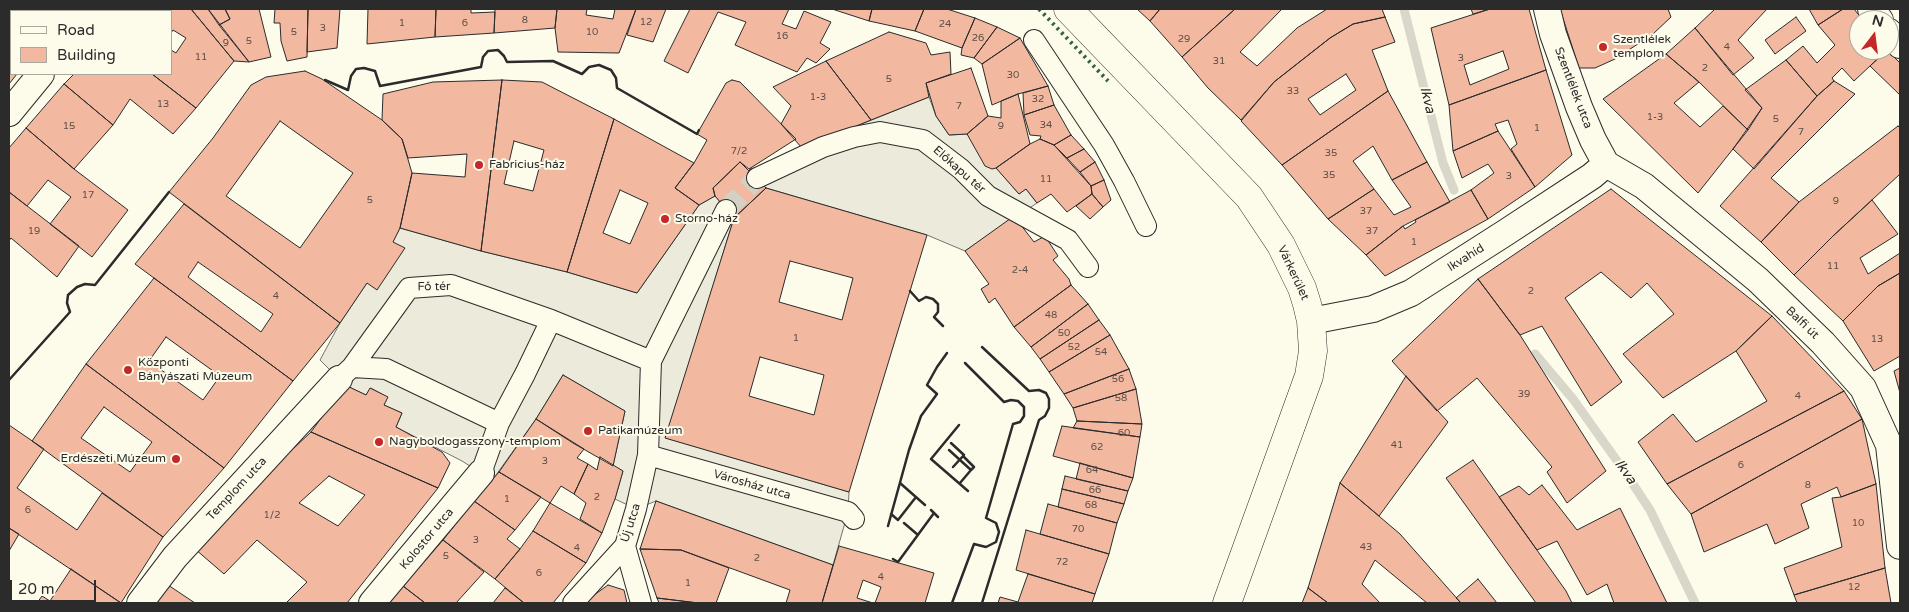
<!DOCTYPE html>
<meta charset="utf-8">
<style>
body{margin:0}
#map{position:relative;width:1909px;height:612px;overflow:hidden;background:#fdfbea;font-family:"Varela Round",sans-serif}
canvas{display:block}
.frame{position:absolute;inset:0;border:10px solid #2b2b2b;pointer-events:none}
.legend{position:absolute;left:10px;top:10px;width:162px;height:65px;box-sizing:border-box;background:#fdfbea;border:1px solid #a9a89e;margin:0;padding:6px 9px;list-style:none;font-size:15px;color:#2b2b2b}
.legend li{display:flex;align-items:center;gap:10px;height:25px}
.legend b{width:25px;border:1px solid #a9a89e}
.north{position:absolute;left:1849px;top:10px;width:50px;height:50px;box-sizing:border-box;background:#fdfbea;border:1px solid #a9a89e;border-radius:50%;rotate:15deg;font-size:14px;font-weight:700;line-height:20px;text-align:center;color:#2b2b2b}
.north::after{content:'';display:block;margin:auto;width:18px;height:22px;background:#c62828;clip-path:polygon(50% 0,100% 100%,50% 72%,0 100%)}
.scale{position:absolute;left:10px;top:580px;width:86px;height:22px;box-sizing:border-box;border:2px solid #2b2b2b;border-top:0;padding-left:6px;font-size:15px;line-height:18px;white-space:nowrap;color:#2b2b2b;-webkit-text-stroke:4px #fdfbea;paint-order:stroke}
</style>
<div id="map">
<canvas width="1909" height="612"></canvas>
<div class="frame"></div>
<ul class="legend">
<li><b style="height:6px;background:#fdfbea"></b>Road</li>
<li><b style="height:14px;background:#f2b8a0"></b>Building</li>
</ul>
<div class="north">N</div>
<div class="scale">20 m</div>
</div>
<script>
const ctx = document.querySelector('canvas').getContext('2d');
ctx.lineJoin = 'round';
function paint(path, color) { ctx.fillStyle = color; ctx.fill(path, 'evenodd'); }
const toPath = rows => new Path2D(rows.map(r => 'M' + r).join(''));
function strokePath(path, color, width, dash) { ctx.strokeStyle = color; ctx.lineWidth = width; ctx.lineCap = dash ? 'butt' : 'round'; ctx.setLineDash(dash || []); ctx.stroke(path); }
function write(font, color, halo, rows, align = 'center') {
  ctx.font = font + ' "Varela Round",sans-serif'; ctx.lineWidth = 4; ctx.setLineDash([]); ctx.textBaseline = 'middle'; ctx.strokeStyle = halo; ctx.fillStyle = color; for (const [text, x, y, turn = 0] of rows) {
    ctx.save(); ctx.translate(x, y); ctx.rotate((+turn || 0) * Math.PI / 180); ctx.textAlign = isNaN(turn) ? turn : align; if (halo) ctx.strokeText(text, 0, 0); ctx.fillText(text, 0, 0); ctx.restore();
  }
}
const parking = toPath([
 [929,97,936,116,949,135,967,134,1019,194,1026,189,1037,203,965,251,927,235,766,188,749,169,797,159,802,148,929,97],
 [715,196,734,218,666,438,849,492,848,512,833,565,656,501,636,509,615,499,623,471,613,466,625,411,563,375,536,419,491,482,481,473,462,461,396,427,402,413,384,405,387,397,371,388,366,395,345,385,320,360,340,323,385,256,400,228,481,251,567,272,637,293,699,205,715,196]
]);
paint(parking, '#eceadb');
strokePath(parking, '#74746e', 1);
strokePath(toPath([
 [1404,9,1443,163,1454,190],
 [1535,354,1573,399,1625,472,1650,510,1695,603]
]), '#d8d7c9', 9);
const building = toPath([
 [9,9,73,9,71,11,11,11,11,74,17,74,9,84,9,9],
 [122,9,191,9,234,61,196,108,152,74,171,74,171,50,176,53,186,38,173,30,171,33,171,11,120,11,122,9],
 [191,9,208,9,249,62,234,61,191,9],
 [208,9,225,9,230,19,219,25,208,9],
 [225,9,259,9,271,57,249,62,219,25,230,19,225,9],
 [275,9,308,9,307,57,287,61,281,41,280,23,274,23,275,9],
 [308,9,340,9,337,48,307,52,308,9],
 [368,9,436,9,435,37,367,44,368,9],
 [436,9,471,9,471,13,495,12,494,33,435,37,436,9],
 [495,9,557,9,555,28,494,33,495,9],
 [557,9,587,9,586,15,613,19,615,9,636,9,619,53,558,52,555,28,557,9],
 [636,9,666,9,653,42,627,35,636,9],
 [690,9,789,9,782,24,796,29,804,11,831,22,820,43,830,49,816,63,807,58,797,72,735,45,746,22,718,12,688,73,664,61,690,9],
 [832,9,872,9,869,21,832,9],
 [872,9,924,9,915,31,869,21,872,9],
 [924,9,947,9,975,18,962,48,915,31,924,9],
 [1137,9,1160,9,1150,21,1137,9],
 [1160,9,1235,9,1182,57,1150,21,1160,9],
 [1235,9,1282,9,1240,52,1257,66,1297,28,1327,9,1382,9,1385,17,1353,24,1330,38,1274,82,1241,120,1208,88,1182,57,1235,9],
 [1471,9,1490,9,1473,14,1471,9],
 [1490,9,1529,9,1546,70,1449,105,1431,28,1490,9],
 [1503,51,1509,69,1470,85,1464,65,1503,51],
 [1560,9,1668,9,1671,17,1653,34,1615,59,1595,68,1579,68,1560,9],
 [1715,9,1767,9,1738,40,1754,58,1733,75,1695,28,1715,9],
 [1809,9,1843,9,1818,25,1809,9],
 [1843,9,1854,9,1863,20,1859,20,1859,50,1887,50,1854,81,1842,68,1832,78,1834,81,1817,96,1786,60,1803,46,1817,63,1835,45,1818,25,1843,9],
 [1385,17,1395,42,1372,50,1388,91,1282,165,1241,121,1274,82,1330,38,1353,24,1385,17],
 [1346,74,1356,90,1320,115,1308,99,1346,74],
 [1796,17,1806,31,1775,54,1765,40,1796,17],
 [975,18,997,27,974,58,961,55,962,48,975,18],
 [997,27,1020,38,982,64,974,58,997,27],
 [1695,28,1762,108,1748,130,1699,82,1666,54,1695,28],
 [889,32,926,43,931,55,950,52,951,74,926,83,929,97,871,120,826,61,889,32],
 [1020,38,1048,86,1018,94,992,105,982,64,1020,38],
 [1887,50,1900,63,1900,95,1870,66,1887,50],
 [1666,54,1699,82,1674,103,1700,127,1723,106,1748,130,1698,193,1603,99,1666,54],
 [1786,60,1817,96,1754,169,1733,149,1762,108,1745,90,1786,60],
 [826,61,871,120,802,148,781,124,791,106,773,87,826,61],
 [971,68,988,116,967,134,949,135,936,116,926,83,971,68],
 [1546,70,1572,155,1535,187,1511,149,1517,144,1508,120,1495,124,1498,131,1453,151,1449,105,1546,70],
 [305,71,322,79,382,120,402,139,412,173,400,228,393,242,405,248,377,290,367,283,340,323,169,192,213,138,251,85,266,77,305,71],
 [280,121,353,173,300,248,226,196,280,121],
 [74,74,152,74,196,108,173,134,130,99,113,125,64,84,74,74],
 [502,80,542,82,614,119,567,272,481,251,502,80],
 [514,141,544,150,533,191,504,184,514,141],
 [502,80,481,251,400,228,412,173,465,177,467,154,408,158,402,139,382,120,383,94,433,82,502,80],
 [732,80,740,82,796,139,749,169,740,162,713,188,715,196,699,205,675,188,694,163,707,140,697,134,726,83,732,80],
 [1834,81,1855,94,1771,178,1799,202,1761,242,1720,206,1817,96,1834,81],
 [64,84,113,125,74,169,26,128,64,84],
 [1048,86,1054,105,1024,115,1023,93,1048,86],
 [1388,91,1427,162,1392,180,1373,146,1353,161,1374,189,1328,219,1282,165,1388,91],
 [1018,94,1030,144,996,168,992,169,985,166,967,134,988,116,1001,118,1001,101,1018,94],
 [1054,105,1071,135,1054,145,1040,139,1041,136,1030,135,1024,115,1054,105],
 [614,119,694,163,675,188,699,205,637,293,567,272,614,119],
 [620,190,648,203,630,244,603,233,620,190],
 [1898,126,1900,128,1900,174,1833,236,1794,275,1761,242,1799,202,1898,126],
 [26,128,74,169,128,210,92,257,50,224,71,197,48,180,27,206,9,192,9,148,26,128],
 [1498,131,1535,187,1488,219,1471,190,1494,173,1488,164,1462,178,1453,151,1498,131],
 [1071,135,1084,149,1067,158,1054,145,1071,135],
 [1040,139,1054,145,1091,186,1092,194,1067,212,1051,194,1037,203,1026,189,1019,194,996,168,1030,144,1040,139],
 [1084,149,1095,162,1080,172,1067,158,1084,149],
 [740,162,766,188,734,218,715,196,713,188,740,162],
 [1095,162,1104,180,1091,186,1080,172,1095,162],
 [1427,162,1450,202,1403,226,1366,255,1328,219,1374,189,1394,215,1411,207,1392,180,1427,162],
 [1104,180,1111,200,1103,207,1092,194,1091,186,1104,180],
 [766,188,927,235,849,492,665,438,734,218,766,188],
 [790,261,853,278,842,320,779,302,790,261],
 [760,357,824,375,814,415,749,396,760,357],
 [1611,189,1772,316,1736,351,1663,398,1623,354,1674,314,1647,283,1631,298,1601,272,1565,298,1622,382,1591,406,1542,326,1520,335,1478,279,1611,189],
 [1471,190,1488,219,1385,276,1366,255,1403,226,1405,229,1416,222,1415,220,1471,190],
 [9,192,79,246,57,277,11,238,9,241,9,192],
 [1092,194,1103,207,1090,219,1076,206,1092,194],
 [1872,200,1898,234,1860,258,1868,274,1900,253,1900,273,1878,286,1843,321,1794,275,1833,236,1872,200],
 [184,204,340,323,293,381,135,264,184,204],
 [198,262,273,314,261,332,188,277,198,262],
 [1014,216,1034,242,1045,236,1058,256,1053,260,1069,279,1071,285,1014,327,995,298,989,303,981,289,989,284,965,251,1014,216],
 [1900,273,1900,356,1874,371,1843,321,1878,286,1900,273],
 [154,278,293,381,224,468,86,364,154,278],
 [166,337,220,376,203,400,149,361,166,337],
 [1478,279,1520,335,1606,471,1567,503,1547,472,1552,467,1477,378,1437,411,1392,361,1478,279],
 [1071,285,1088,304,1031,347,1014,327,1071,285],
 [1088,304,1099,320,1040,359,1031,347,1088,304],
 [1772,316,1844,391,1667,484,1638,442,1673,414,1696,442,1767,401,1736,351,1772,316],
 [1099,320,1110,335,1049,372,1040,359,1099,320],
 [1110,335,1129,369,1064,394,1049,372,1110,335],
 [86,364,224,468,163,537,32,441,86,364],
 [104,407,152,442,130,472,81,438,104,407],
 [1900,368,1900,393,1894,371,1900,368],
 [1129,369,1136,389,1073,408,1064,394,1129,369],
 [563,375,625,411,613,466,573,443,536,419,563,375],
 [1406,376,1448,422,1379,516,1340,483,1406,376],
 [345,385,366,395,370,388,388,397,384,405,402,413,396,427,442,452,450,463,438,488,311,432,345,385],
 [1136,389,1142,424,1077,421,1073,408,1136,389],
 [1844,391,1862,419,1691,514,1667,484,1844,391],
 [536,419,584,449,577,458,588,464,574,494,561,486,550,503,499,472,536,419],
 [1862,419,1876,484,1841,497,1837,487,1801,504,1809,528,1775,544,1767,524,1704,552,1691,514,1862,419],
 [1077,421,1142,424,1140,437,1073,428,1077,421],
 [9,425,44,449,17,488,77,530,102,493,163,537,121,603,9,528,9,425],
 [1062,426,1140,437,1133,478,1053,456,1062,426],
 [311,432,438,488,347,603,286,603,307,582,257,540,224,574,195,549,244,495,311,432],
 [329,476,365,495,338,526,299,503,329,476],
 [600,457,623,471,615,499,602,533,580,519,586,503,574,494,588,464,597,470,600,457],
 [1473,460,1566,591,1572,603,1536,603,1446,478,1473,460],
 [1080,463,1133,478,1128,491,1076,479,1080,463],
 [499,472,541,497,515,530,474,501,499,472],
 [1065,476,1128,491,1124,504,1062,489,1065,476],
 [1340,483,1400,534,1461,603,1427,603,1375,560,1362,584,1380,603,1328,603,1308,588,1340,483],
 [1876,484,1885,568,1794,595,1784,568,1842,547,1832,498,1841,497,1876,484],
 [1542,485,1577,530,1620,508,1667,603,1614,603,1607,584,1587,595,1557,541,1537,550,1499,497,1519,486,1529,495,1542,485],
 [1062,489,1124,504,1117,523,1058,507,1062,489],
 [474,501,515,530,507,539,520,549,495,579,443,540,474,501],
 [656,501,833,565,822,603,786,603,790,590,681,550,640,549,656,501],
 [550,503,602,533,586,563,533,531,550,503],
 [1048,504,1117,523,1109,554,1040,534,1048,504],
 [9,528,19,534,9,551,9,528],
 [1026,530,1109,554,1095,594,1016,570,1026,530],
 [533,531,586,563,553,603,524,603,495,579,520,549,533,531],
 [443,540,484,572,456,603,425,603,403,586,443,540],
 [839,546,934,573,925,603,875,603,881,587,863,580,857,598,873,603,822,603,839,546],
 [640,549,681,550,729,568,716,603,698,603,657,598,640,549],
 [1885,568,1891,603,1797,603,1794,595,1885,568],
 [71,569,121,603,37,603,42,596,50,601,71,569],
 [1028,574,1095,594,1092,603,998,603,1000,597,1018,602,1028,574],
 [1478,579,1497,603,1461,603,1456,598,1478,579],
 [168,585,195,603,154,603,168,585],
 [608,585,624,590,627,603,583,603,608,585],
 [403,586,425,603,388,603,403,586],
 [505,588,524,603,493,603,505,588],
 [1308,588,1328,603,1302,603,1308,588],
 [657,598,698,603,659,603,657,598]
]);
paint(building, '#f2b8a0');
strokePath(building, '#2b2b2b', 1);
strokePath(toPath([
 [726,210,757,178]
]), '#d3d1c4', 20, [20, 10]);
const pedestrian = toPath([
 [1034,40,1104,145,1124,181,1146,226],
 [757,178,823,147,854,137,880,132,923,140,961,169,988,196,1068,240,1088,267],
 [352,367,409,288,451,285,551,320],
 [339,379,352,367,386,369,499,423,525,374,551,320,651,361,726,210],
 [648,455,848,512,854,519],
 [481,473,499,423],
 [625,546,641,603],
 [573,603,625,546,636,509,648,455,651,361]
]);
const minor = toPath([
 [1547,9,1553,34,1579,107,1593,140,1606,164],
 [1871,9,1880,20],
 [92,11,92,9],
 [1889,32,1900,45],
 [9,113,41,74],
 [1606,164,1644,186,1758,280,1823,343,1863,388,1889,445,1900,546],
 [1311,321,1373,309,1411,293,1505,233,1592,176,1606,164],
 [140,603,175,557,339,379],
 [372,603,481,473]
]);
const tertiary = toPath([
 [1068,9,1249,197,1281,245,1302,288,1307,304,1311,321,1313,351,1309,376,1227,603]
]);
strokePath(pedestrian, '#2b2b2b', 22);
strokePath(minor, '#2b2b2b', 28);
strokePath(tertiary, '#2b2b2b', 29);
strokePath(pedestrian, '#fdfbea', 20);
strokePath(minor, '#fdfbea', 26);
strokePath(tertiary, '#fdfbea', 28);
strokePath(toPath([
 [1039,9,1108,81]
]), '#34623c', 4, [2.5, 4]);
strokePath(toPath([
 [325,80,348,90,351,76,356,69,364,68,375,71,380,86,481,67,483,57,488,51,498,50,504,56,507,62,553,61,582,74,589,67,599,65,611,70,616,78,617,88,697,134,699,130],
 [910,291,919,301,926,297,933,299,938,304,938,312,934,317,943,326],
 [982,347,1029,391,1039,390,1046,393,1049,399,1049,408,1045,416,1039,420,982,603],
 [9,380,70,312,67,303,68,295,77,287,85,284,95,285,169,192],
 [959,425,931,459,968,491],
 [951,443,964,455,953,467],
 [949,450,971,470,960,483],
 [963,456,974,467,971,470],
 [900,483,925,505],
 [931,510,938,517],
 [891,514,898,520,916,497],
 [904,523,918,535],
 [888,526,909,450,921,416,937,394,927,385,937,367,947,353],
 [893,559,898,562,934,513],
 [952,603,974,544,986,547,996,542,999,532,996,523,986,518,1013,424,1020,422,1024,416,1024,407,1018,401,1011,400,1004,402,965,363]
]), '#2b2b2b', 2.5);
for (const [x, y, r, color] of [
 [1603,47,5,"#c62828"],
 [479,165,5,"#c62828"],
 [665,219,5,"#c62828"],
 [128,370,5,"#c62828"],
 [588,431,5,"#c62828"],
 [379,442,5,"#c62828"],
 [176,459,5,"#c62828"]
]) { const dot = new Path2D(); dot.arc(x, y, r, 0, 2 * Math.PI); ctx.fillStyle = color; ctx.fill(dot); strokePath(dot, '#fdfbea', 2); }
write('10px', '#5d4e48', null, [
 ["8",525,20],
 ["12",646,22],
 ["1",402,23],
 ["6",465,23],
 ["24",945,24],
 ["3",323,28],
 ["5",294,32],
 ["10",592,32],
 ["16",782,36],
 ["26",978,38],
 ["29",1184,39],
 ["5",249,41],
 ["9",226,43],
 ["4",1727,47],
 ["11",201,57],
 ["3",1461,58],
 ["31",1219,61],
 ["2",1705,68],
 ["30",1013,75],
 ["5",889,79],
 ["33",1293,91],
 ["1-3",818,97],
 ["32",1038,99],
 ["13",163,104],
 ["7",959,106],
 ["1-3",1655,117],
 ["5",1776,119],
 ["34",1046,125],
 ["15",69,126],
 ["9",1001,126],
 ["1",1537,128],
 ["7",1801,132],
 ["7/2",739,151],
 ["35",1331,153],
 ["35",1329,175],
 ["3",1509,176],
 ["11",1046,179],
 ["17",88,195],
 ["5",370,200],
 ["9",1836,201],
 ["37",1366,211],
 ["19",34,231],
 ["37",1372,231],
 ["1",1414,242],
 ["11",1833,266],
 ["2-4",1020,270],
 ["2",1531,291],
 ["4",276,296],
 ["48",1051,315],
 ["50",1064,333],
 ["1",796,338],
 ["13",1877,339],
 ["52",1074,347],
 ["54",1101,352],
 ["56",1118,379],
 ["39",1524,394],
 ["4",1798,396],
 ["58",1121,398],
 ["60",1124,433],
 ["41",1397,445],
 ["62",1097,447],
 ["3",545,461],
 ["6",1741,465],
 ["64",1092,470],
 ["8",1808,485],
 ["66",1095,490],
 ["2",597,497],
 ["1",507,499],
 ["68",1091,505],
 ["6",28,510],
 ["1/2",272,515],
 ["10",1858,523],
 ["70",1078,529],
 ["3",476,540],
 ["43",1366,547],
 ["4",577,548],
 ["5",446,556],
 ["2",757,558],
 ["72",1062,562],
 ["6",539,573],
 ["4",881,577],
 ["1",688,583],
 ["12",1854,587]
]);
write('12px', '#2b2b2b', '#fdfbea', [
 ["Szentlélek",1613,40],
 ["templom",1613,54],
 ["Fabricius-ház",489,165],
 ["Storno-ház",675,219],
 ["Központi",138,363],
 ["Bányászati Múzeum",138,377],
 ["Patikamúzeum",598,431],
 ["Nagyboldogasszony-templom",389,442],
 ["Erdészeti Múzeum",166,459,"right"]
], 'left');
write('12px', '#2b2b2b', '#fdfbea', [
 ["Szentlélek utca",1573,88,69],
 ["Előkapu tér",959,170,41],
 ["Ikvahíd",1466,258,-32],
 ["Várkerület",1293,273,65],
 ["Fő tér",434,287,-1],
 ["Balfi út",1802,323,44],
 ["Városház utca",752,485,16],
 ["Templom utca",237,489,-47],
 ["Új utca",631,523,-72],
 ["Kolostor utca",427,539,-50]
]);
write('italic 14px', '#2b2b2b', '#fdfbea', [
 ["Ikva",1427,100,76],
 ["Ikva",1625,472,55]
]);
</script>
